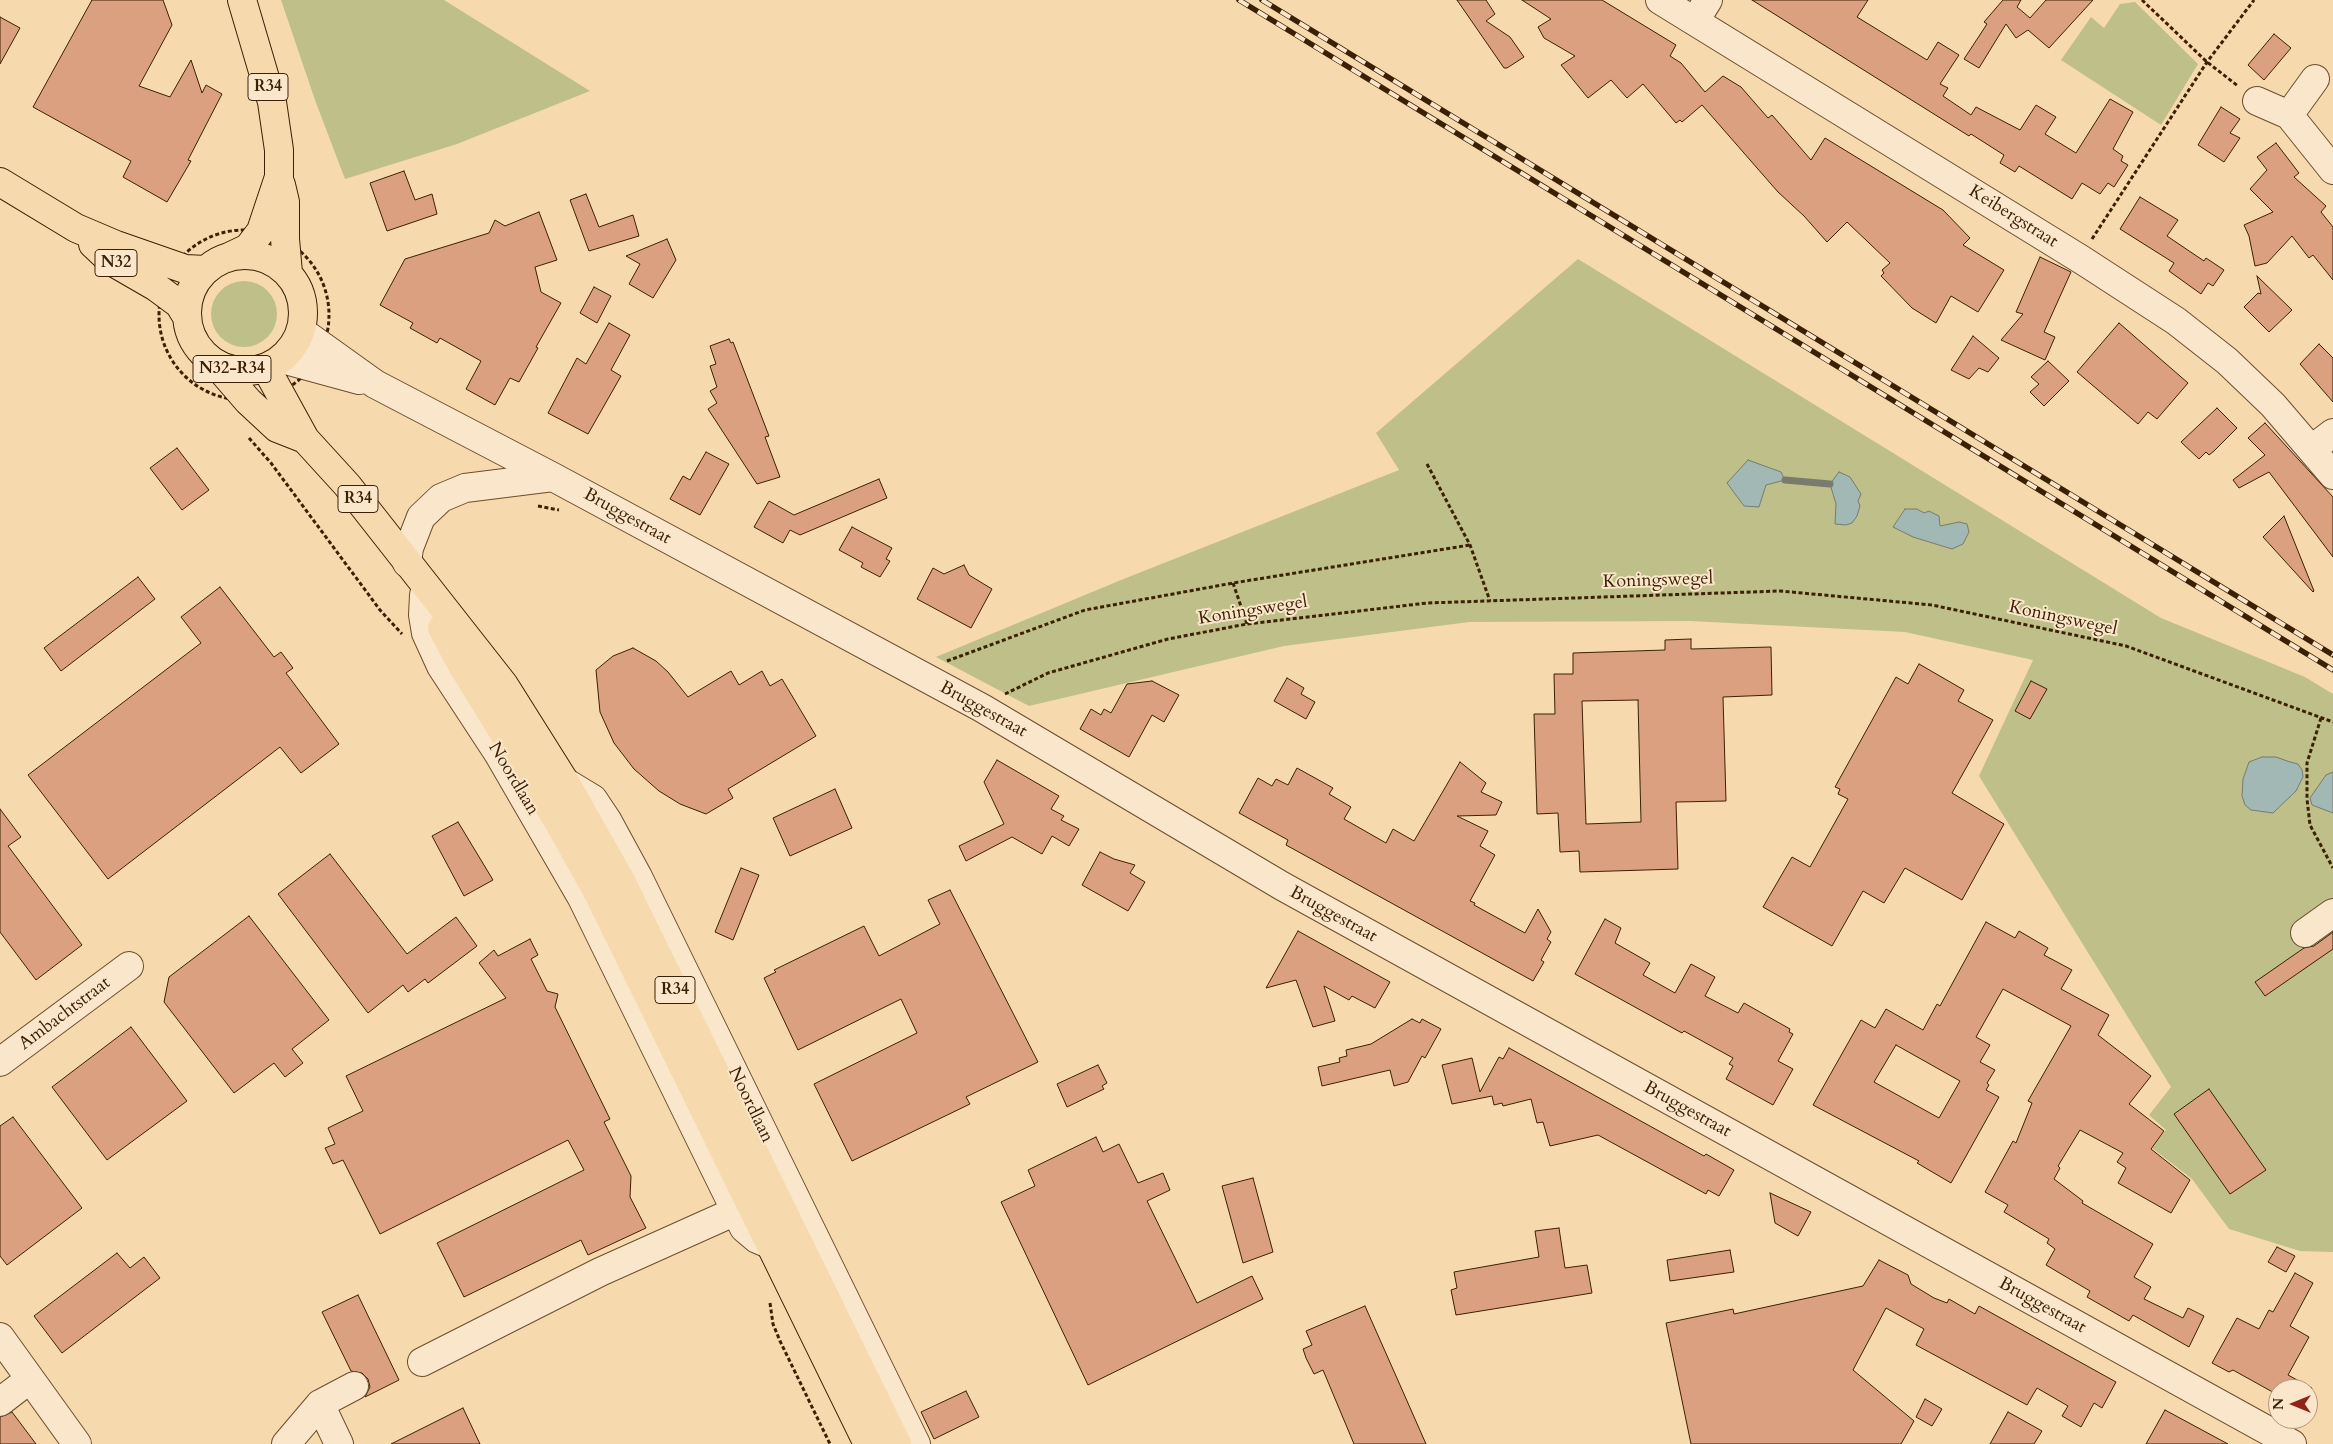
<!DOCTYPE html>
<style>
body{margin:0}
#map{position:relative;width:2333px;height:1444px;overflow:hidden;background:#f7d9ae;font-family:Cardo,serif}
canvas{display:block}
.north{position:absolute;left:2268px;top:1379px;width:50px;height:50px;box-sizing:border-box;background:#fae6ca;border:1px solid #ae977a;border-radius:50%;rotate:270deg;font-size:14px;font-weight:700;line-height:20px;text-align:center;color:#3c2003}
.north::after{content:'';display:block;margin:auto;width:18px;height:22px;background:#8f2418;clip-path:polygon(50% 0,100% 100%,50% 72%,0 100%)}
</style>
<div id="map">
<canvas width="2333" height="1444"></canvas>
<div class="north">N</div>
</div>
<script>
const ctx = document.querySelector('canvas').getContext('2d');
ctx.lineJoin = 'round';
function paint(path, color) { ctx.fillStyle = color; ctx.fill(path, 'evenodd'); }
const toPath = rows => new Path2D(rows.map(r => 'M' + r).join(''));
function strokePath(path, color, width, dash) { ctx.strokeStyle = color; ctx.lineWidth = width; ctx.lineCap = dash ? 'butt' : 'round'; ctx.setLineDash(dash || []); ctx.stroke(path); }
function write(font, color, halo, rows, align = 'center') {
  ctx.font = font + ' Cardo,serif'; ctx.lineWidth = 4; ctx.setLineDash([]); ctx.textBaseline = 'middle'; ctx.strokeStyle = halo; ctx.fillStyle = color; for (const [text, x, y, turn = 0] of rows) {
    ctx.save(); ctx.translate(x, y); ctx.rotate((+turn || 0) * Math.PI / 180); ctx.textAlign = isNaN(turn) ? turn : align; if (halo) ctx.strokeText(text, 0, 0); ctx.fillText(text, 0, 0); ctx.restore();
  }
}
paint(toPath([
 [281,0,444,0,590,91,457,144,345,179,315,100],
 [2135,2,2198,64,2161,125,2061,60,2091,17,2104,28,2120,4],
 [1578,259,2161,618,2305,677,2333,694,2333,1252,2300,1251,2229,1229,2192,1179,2152,1148,2166,1130,2149,1115,2171,1087,1979,776,2033,660,1905,632,1690,621,1469,622,1284,646,1029,706,936,657,1121,580,1399,470,1376,433],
 '211 314a33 33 0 1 1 66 0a33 33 0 1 1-66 0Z'
]), '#bfbf89');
const water = toPath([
 [1748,460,1781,472,1785,480,1766,485,1759,507,1744,506,1727,483,1748,460],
 [1839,472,1850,477,1861,494,1858,501,1860,506,1857,516,1852,523,1846,525,1835,524,1836,504,1830,484,1839,472],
 [1905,509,1917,509,1924,513,1929,511,1939,516,1940,526,1959,522,1967,524,1969,532,1963,544,1952,549,1913,537,1893,527,1905,509],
 [2262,757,2276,757,2290,762,2298,764,2302,770,2303,777,2296,791,2273,813,2251,810,2245,805,2242,796,2243,779,2249,762,2262,757],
 [2333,772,2333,813,2312,805,2310,798,2326,775,2333,772]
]);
paint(water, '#a1b8b5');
strokePath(water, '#797b6e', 1);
strokePath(toPath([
 [1785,480,1830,484]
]), '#797b6e', 7);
const building = toPath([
 [92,0,163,0,172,25,139,86,170,97,191,60,202,93,206,85,222,94,188,160,191,161,167,202,123,177,131,161,33,107,92,0],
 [1457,0,1486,0,1495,14,1486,21,1510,37,1524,57,1507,68,1504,68,1457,0],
 [1522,0,1602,0,1676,45,1670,56,1681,63,1705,92,1723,76,1741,87,1768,118,1772,115,1811,160,1825,138,1943,210,1970,238,1963,245,2004,270,1978,312,1951,296,1936,323,1912,308,1881,276,1884,273,1882,270,1890,263,1847,222,1827,242,1804,216,1778,192,1702,105,1682,122,1680,120,1676,123,1643,84,1627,98,1611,80,1588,98,1561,65,1575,56,1544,38,1538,27,1551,19,1522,0],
 [1752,0,1868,0,1857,17,1927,60,1938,42,1959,55,1940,84,1948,88,1943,96,1971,115,1976,107,2020,130,2036,105,2056,117,2045,134,2076,153,2110,99,2133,112,2113,149,2123,156,2121,161,2128,165,2114,187,2108,183,2100,194,2082,183,2072,199,2019,166,2015,172,2000,163,2004,155,1971,134,1969,136,1752,0],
 [2003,0,2021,0,2017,7,2030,18,2046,0,2093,0,2049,48,2028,30,2016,38,2006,24,1979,68,1964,59,1987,24,1984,22,2003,0],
 [0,17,20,28,0,64,0,17],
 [2274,34,2291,48,2264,80,2248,65,2274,34],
 [2221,107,2240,119,2230,133,2240,138,2224,162,2198,145,2221,107],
 [2276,143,2299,173,2294,177,2326,206,2321,212,2333,227,2333,280,2313,255,2309,258,2292,236,2267,263,2255,266,2249,236,2244,225,2273,212,2250,189,2267,170,2257,157,2276,143],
 [404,171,415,200,432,194,437,214,387,231,370,183,404,171],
 [586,194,599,227,633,215,639,236,589,251,570,200,586,194],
 [2140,197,2178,220,2167,236,2204,261,2206,258,2224,270,2213,286,2208,283,2201,294,2169,271,2174,263,2120,229,2140,197],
 [539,212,557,260,535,267,541,292,561,303,536,347,538,348,519,382,510,378,495,405,466,389,481,361,440,338,437,343,410,328,413,323,380,305,405,259,489,233,495,220,505,226,539,212],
 [667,239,676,260,653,298,629,284,640,264,626,256,667,239],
 [2040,257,2071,272,2044,332,2055,337,2045,360,2001,340,2023,314,2016,312,2040,257],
 [2257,276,2292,310,2269,332,2244,307,2258,293,2261,294,2257,276],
 [594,287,611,296,597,323,580,313,594,287],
 [609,323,630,335,611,370,621,376,588,434,548,413,577,358,586,364,609,323],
 [2119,323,2188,383,2157,419,2148,412,2138,424,2077,372,2119,323],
 [1973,336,1999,358,1988,372,1979,368,1969,379,1951,370,1973,336],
 [729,339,731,343,733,342,769,436,765,437,780,477,757,484,708,409,717,403,710,391,717,387,710,366,716,364,710,346,729,339],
 [2319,344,2333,358,2333,402,2300,364,2319,344],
 [2048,361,2069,381,2044,406,2030,392,2039,384,2031,377,2048,361],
 [2217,408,2237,428,2214,451,2209,455,2206,452,2199,459,2181,442,2217,408],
 [2265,423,2333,497,2333,557,2269,472,2239,488,2233,480,2265,455,2248,438,2265,423],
 [177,448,209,490,182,510,150,468,177,448],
 [706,452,729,464,700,515,670,499,683,476,690,480,706,452],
 [879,479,887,498,800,535,790,530,783,543,754,527,769,501,794,515,879,479],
 [2284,516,2314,591,2313,592,2263,537,2284,516],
 [852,527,892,548,886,559,890,561,880,577,861,567,863,563,839,550,852,527],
 [964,565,969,575,992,589,971,628,917,599,933,568,944,574,964,565],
 [138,577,155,599,61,671,44,648,138,577],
 [220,587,274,657,281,652,293,668,286,673,339,744,301,773,280,747,108,879,28,775,201,643,181,617,220,587],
 [1691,639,1691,649,1771,647,1772,695,1723,697,1726,801,1676,802,1678,869,1580,872,1579,851,1560,852,1558,813,1537,814,1534,714,1555,714,1554,674,1573,674,1573,653,1665,650,1665,640,1691,639],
 [1638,700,1641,822,1586,824,1582,701,1638,700],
 [633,648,656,661,668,672,688,697,731,671,739,685,762,671,770,686,782,679,816,736,728,789,733,798,706,814,680,804,659,791,634,769,614,743,600,712,596,670,613,656,633,648],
 [1919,664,1964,690,1958,701,1993,720,1952,793,2004,824,1962,900,1905,868,1884,903,1863,891,1832,946,1763,907,1792,857,1810,867,1848,799,1838,794,1840,789,1835,787,1896,677,1908,684,1919,664],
 [1287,678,1304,688,1301,694,1315,702,1306,719,1274,701,1287,678],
 [1152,681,1179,695,1164,722,1152,715,1129,757,1080,729,1091,709,1101,715,1104,709,1111,713,1127,684,1152,681],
 [2031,681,2047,689,2030,719,2015,711,2031,681],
 [997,760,1059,796,1051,809,1064,816,1061,820,1079,829,1069,846,1052,836,1042,854,1012,837,966,861,959,846,1004,824,984,782,997,760],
 [1460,762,1486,783,1481,792,1502,802,1496,815,1457,816,1488,831,1480,846,1495,855,1470,901,1475,903,1474,905,1525,933,1538,909,1551,932,1547,939,1551,942,1541,960,1544,962,1533,981,1286,845,1288,840,1239,813,1258,778,1272,786,1276,779,1288,785,1297,768,1333,788,1329,794,1351,807,1344,819,1386,843,1393,829,1414,841,1460,762],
 [835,789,852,828,790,856,773,818,835,789],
 [0,809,21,837,8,846,82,945,36,980,0,932,0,809],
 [458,822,493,880,464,896,432,836,458,822],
 [1100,852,1114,859,1135,865,1130,873,1145,882,1128,911,1082,885,1100,852],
 [330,854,407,954,456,917,477,946,428,983,425,979,408,992,403,985,368,1013,278,894,330,854],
 [741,868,759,875,733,940,715,932,741,868],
 [950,890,1038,1062,966,1097,970,1104,852,1161,814,1084,917,1033,901,999,798,1050,764,978,776,972,774,970,864,926,879,956,940,924,928,900,950,890],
 [249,916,329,1020,292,1049,303,1063,285,1077,274,1063,234,1093,164,1002,169,977,249,916],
 [1605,919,1621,928,1615,943,1650,963,1643,975,1675,993,1691,964,1715,977,1705,996,1738,1013,1744,1003,1790,1029,1789,1032,1793,1034,1778,1061,1793,1069,1773,1105,1726,1079,1733,1066,1729,1064,1733,1058,1684,1031,1682,1033,1575,974,1605,919],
 [1986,922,2015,938,2019,931,2048,948,2044,955,2072,970,2061,989,2109,1015,2098,1035,2151,1076,2129,1104,2164,1131,2151,1149,2190,1180,2171,1213,2118,1183,2126,1168,2117,1162,2123,1153,2080,1130,2058,1166,2060,1168,2054,1179,2083,1201,2082,1203,2153,1244,2134,1277,2151,1287,2144,1299,2183,1318,2188,1308,2204,1316,2189,1347,2133,1315,2129,1321,2087,1297,2090,1291,2046,1265,2055,1249,2047,1243,2049,1239,2004,1212,2008,1205,1985,1192,2013,1141,2016,1143,2032,1103,2028,1101,2071,1026,2003,989,1976,1037,1990,1045,1980,1062,1995,1070,1987,1083,1989,1085,1986,1090,1999,1097,1951,1183,1917,1163,1919,1161,1813,1105,1861,1020,1875,1028,1886,1009,1923,1030,1937,1004,1940,1006,1986,922],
 [1896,1045,1960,1081,1939,1118,1874,1082,1896,1045],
 [1298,931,1390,982,1375,1008,1352,996,1349,1000,1324,986,1335,1021,1313,1027,1296,980,1266,988,1298,931],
 [2333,932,2333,949,2265,996,2255,982,2304,948,2314,946,2333,932],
 [530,939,538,955,531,959,547,991,558,994,555,1007,610,1119,604,1122,631,1176,630,1197,646,1228,588,1255,581,1240,464,1297,437,1243,584,1170,568,1140,380,1234,343,1160,333,1164,325,1148,335,1144,328,1128,363,1111,346,1076,506,998,479,963,494,950,498,956,530,939],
 [1412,1019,1420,1023,1422,1019,1441,1029,1425,1058,1422,1056,1408,1082,1394,1086,1390,1070,1322,1086,1318,1067,1340,1062,1339,1058,1347,1056,1346,1050,1371,1044,1412,1019],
 [131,1027,187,1101,107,1160,52,1087,131,1027],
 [1509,1048,1704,1156,1706,1154,1734,1170,1719,1196,1708,1190,1706,1194,1598,1135,1550,1146,1543,1122,1537,1123,1531,1099,1503,1106,1502,1103,1494,1105,1492,1096,1452,1104,1442,1065,1472,1058,1480,1092,1499,1057,1503,1059,1509,1048],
 [1098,1065,1107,1083,1102,1086,1104,1089,1067,1107,1057,1084,1098,1065],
 [2209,1089,2266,1170,2230,1194,2174,1114,2209,1089],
 [13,1117,82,1208,7,1265,0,1256,0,1126,13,1117],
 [1096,1137,1103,1152,1119,1144,1138,1183,1163,1173,1170,1190,1147,1201,1197,1303,1252,1276,1263,1299,1088,1385,1001,1202,1035,1186,1028,1170,1096,1137],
 [1253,1178,1273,1252,1243,1263,1222,1186,1253,1178],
 [1770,1193,1811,1212,1798,1236,1775,1223,1770,1193],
 [1559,1228,1565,1268,1587,1265,1592,1293,1456,1315,1451,1290,1457,1288,1454,1272,1539,1257,1535,1231,1559,1228],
 [2277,1247,2295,1256,2286,1272,2268,1262,2277,1247],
 [1730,1250,1734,1272,1670,1281,1667,1260,1730,1250],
 [117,1253,130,1268,144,1257,160,1278,62,1353,34,1316,117,1253],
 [1879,1260,1908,1275,1911,1284,1934,1298,1947,1303,1949,1299,1975,1314,1979,1306,2116,1382,2102,1408,2094,1403,2081,1427,2062,1416,2068,1406,2037,1388,2027,1405,1916,1345,1924,1329,1886,1308,1853,1370,1914,1421,1901,1444,1691,1444,1666,1323,1733,1309,1734,1314,1863,1286,1879,1260],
 [2295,1273,2313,1283,2290,1326,2309,1337,2288,1375,2312,1388,2308,1395,2308,1389,2278,1389,2278,1395,2233,1370,2229,1372,2212,1363,2237,1318,2259,1329,2269,1310,2273,1312,2295,1273],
 [358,1295,399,1380,365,1397,370,1387,368,1379,362,1373,351,1371,322,1312,358,1295],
 [1365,1306,1400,1385,1426,1444,1354,1444,1323,1370,1314,1374,1306,1358,1303,1349,1312,1345,1306,1331,1365,1306],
 [966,1391,979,1417,934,1439,921,1412,966,1391],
 [1925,1399,1942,1409,1932,1426,1916,1417,1925,1399],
 [463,1408,480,1444,391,1444,463,1408],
 [2165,1410,2228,1444,2146,1444,2165,1410],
 [12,1412,36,1444,0,1444,0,1417,12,1412],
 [2008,1412,2042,1431,2034,1444,1990,1444,2008,1412]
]);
paint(building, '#dba07f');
strokePath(building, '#3c2003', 1);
const minor = toPath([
 [1660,0,2082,260,2176,321,2227,361,2273,405,2333,475],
 [1695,21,1708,0],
 [2257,101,2289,115,2333,170],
 [2289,115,2315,79],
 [301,331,375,384,553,477,982,708,1282,886,2292,1444],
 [282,359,359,380],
 [2312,449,2333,433],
 [407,563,409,548,421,517,441,498,465,488,553,477],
 [424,595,423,615,426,633,441,666,498,753,582,898,744,1228,757,1239,771,1245],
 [565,782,593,799,607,820,638,877,916,1444],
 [2305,933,2333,913],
 [0,1062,129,966],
 [0,1337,77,1444],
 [422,1362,600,1272,736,1211],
 [0,1402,30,1379],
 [320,1404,339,1444],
 [286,1444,320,1404,354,1386]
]);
const major = toPath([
 [0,182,76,228,116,245,185,269,206,270],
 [281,185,285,202,285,239,288,273],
 [93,244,111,261,156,287,179,304,187,317],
 '187 313a58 58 0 1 1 116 0a58 58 0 1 1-116 0Z',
 [227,258,248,248,261,231,279,177,279,150,272,102,242,0],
 [216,364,248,401,277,428,305,439],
 [266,368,305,439,347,485,504,685,565,782,621,881,897,1444],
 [442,628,463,667,559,823,598,893,868,1444]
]);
strokePath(minor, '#6b4e2e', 30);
strokePath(major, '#3c2003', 30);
strokePath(toPath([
 [2142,0,2207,62,2238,86],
 '159 315a85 85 0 1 1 170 0a85 85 0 1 1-170 0Z',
 [2092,239,2207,62,2254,0],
 [249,438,271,463,380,610,402,634],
 [1427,464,1470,545,1490,601],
 [538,506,559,510],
 [1233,583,1247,624],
 [947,661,1085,610,1233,583,1470,545],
 [1005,694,1048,673,1168,639,1247,624,1427,603,1780,591,1932,605,2126,646,2333,722],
 [2321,718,2307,763,2307,799,2310,825,2333,868],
 [770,1303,773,1324,780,1341,830,1444]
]), '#3c2003', 3, [4, 2.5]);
strokePath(minor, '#fae6ca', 28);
strokePath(major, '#f7d9ae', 28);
const rail = toPath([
 [1239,0,2333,670],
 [1262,0,2333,655]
]);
strokePath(rail, '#3c2003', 5.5);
strokePath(rail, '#fae6ca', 4, [11]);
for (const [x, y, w] of [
 [268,87,40],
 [116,263,42],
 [232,369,78],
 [358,499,40],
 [675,990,40]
]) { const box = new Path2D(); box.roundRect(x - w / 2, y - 13.5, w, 27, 4); ctx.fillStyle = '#fae6ca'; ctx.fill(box); strokePath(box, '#3c2003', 1); }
write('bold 16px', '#3c2003', null, [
 ["R34",268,87],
 ["N32",116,263],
 ["N32-R34",232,369],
 ["R34",358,499],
 ["R34",675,990]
]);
write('18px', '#3c2003', '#fae6ca', [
 ["Keibergstraat",2013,217,32],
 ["Bruggestraat",627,517,29],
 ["Koningswegel",1658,581,-2],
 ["Koningswegel",1253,611,-9],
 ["Koningswegel",2063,619,12],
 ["Bruggestraat",983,710,29],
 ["Noordlaan",513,779,59],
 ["Bruggestraat",1333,915,29],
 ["Ambachtstraat",65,1014,-37],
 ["Noordlaan",750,1105,64],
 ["Bruggestraat",1687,1110,29],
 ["Bruggestraat",2042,1306,29]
]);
</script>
